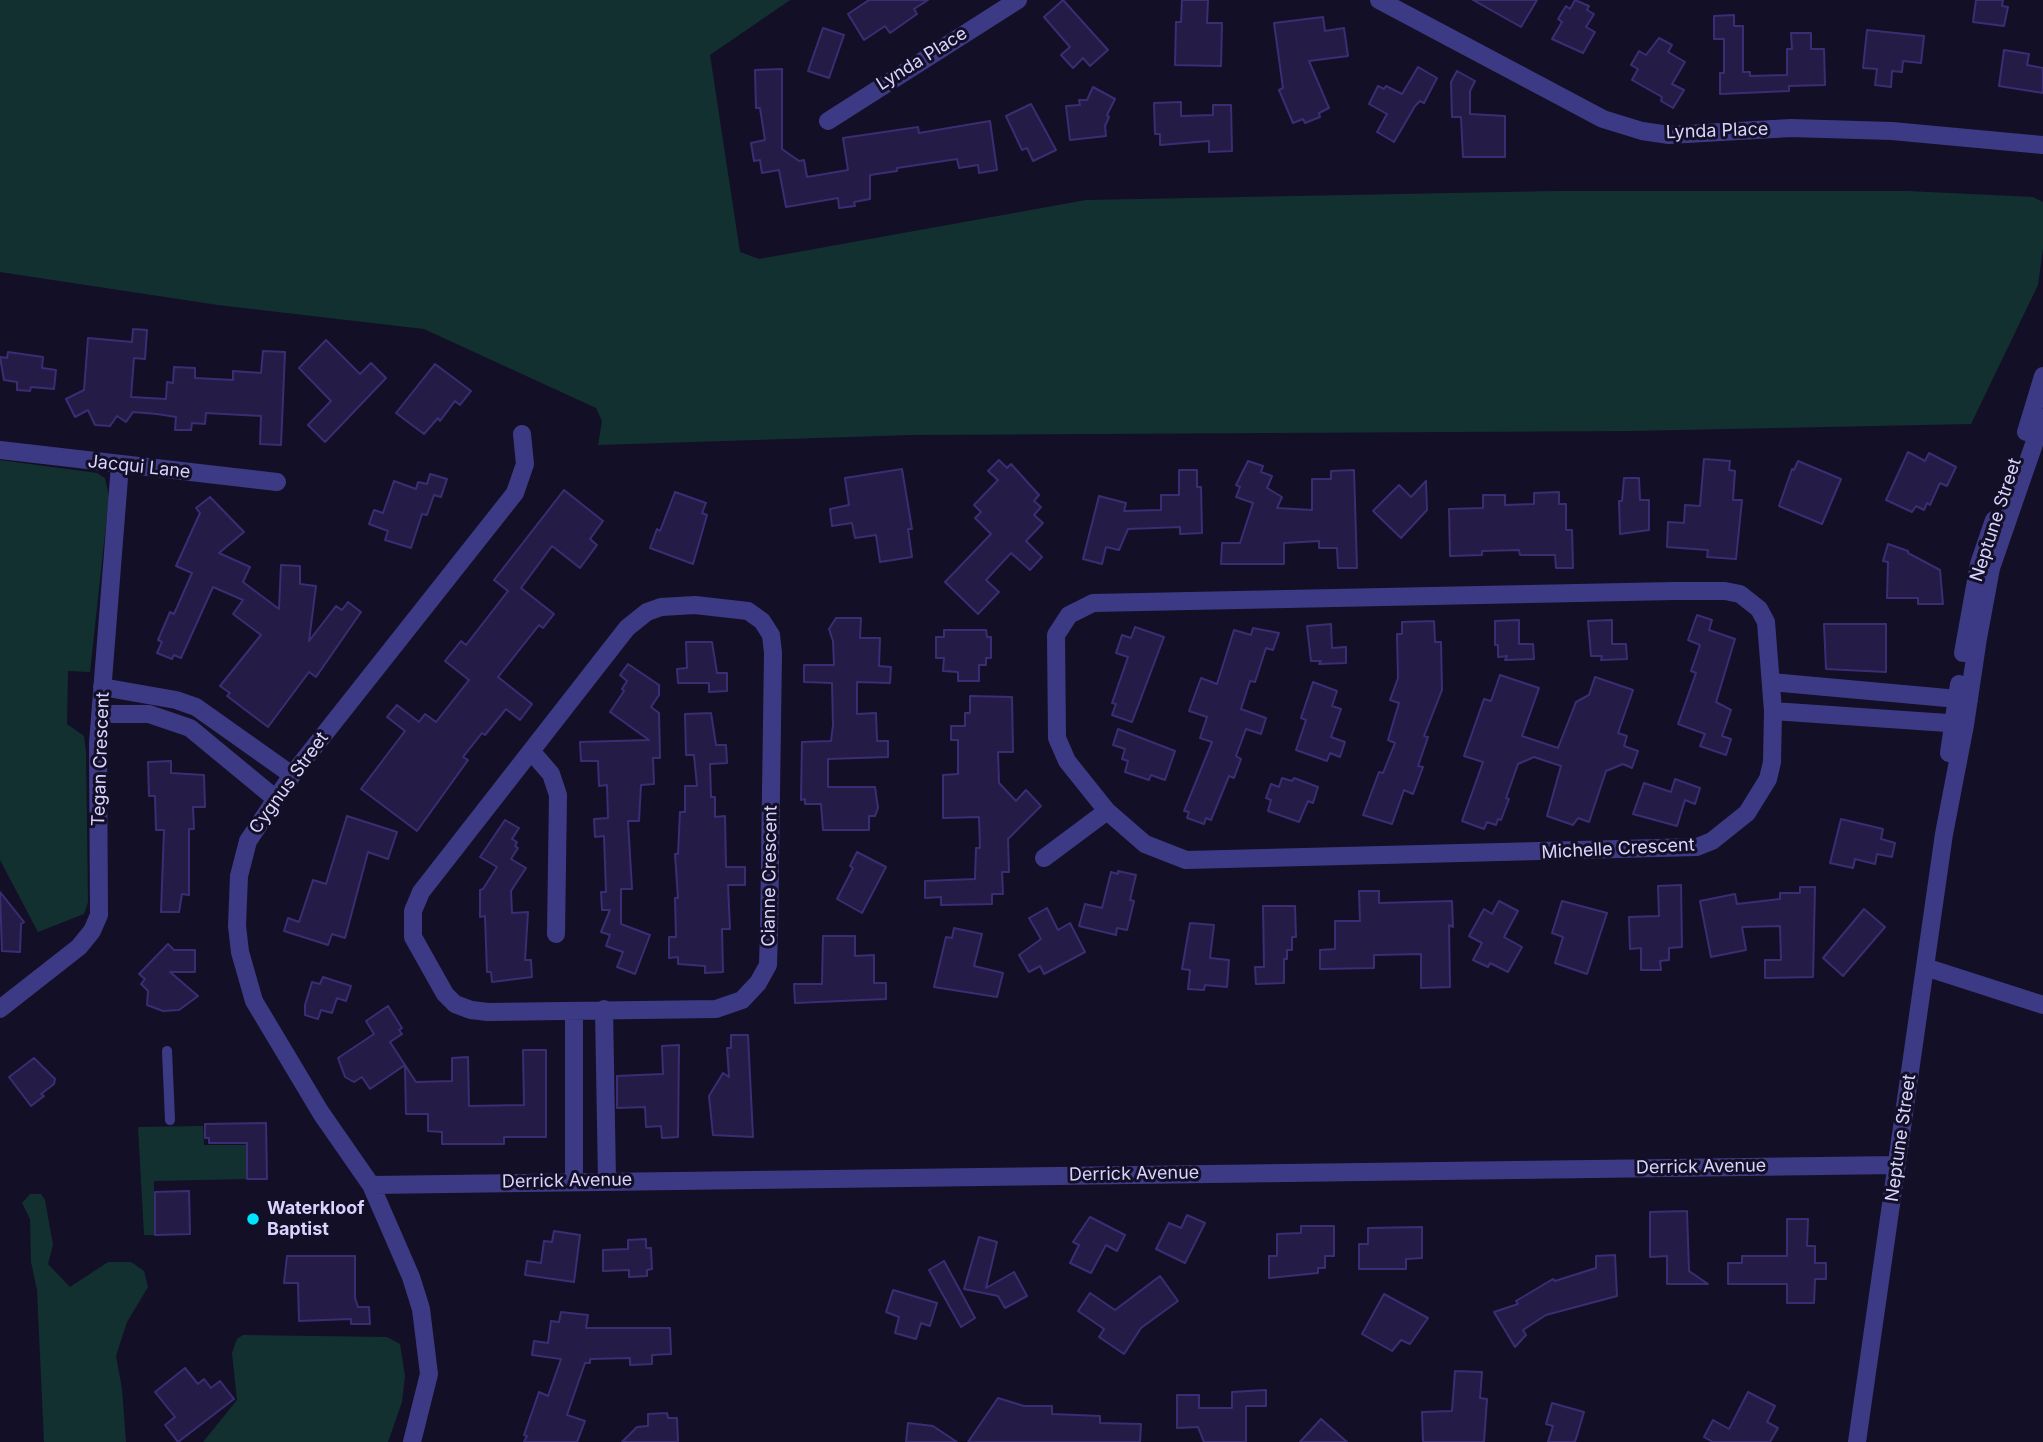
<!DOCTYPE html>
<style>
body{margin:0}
canvas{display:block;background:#130f26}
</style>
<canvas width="2043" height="1442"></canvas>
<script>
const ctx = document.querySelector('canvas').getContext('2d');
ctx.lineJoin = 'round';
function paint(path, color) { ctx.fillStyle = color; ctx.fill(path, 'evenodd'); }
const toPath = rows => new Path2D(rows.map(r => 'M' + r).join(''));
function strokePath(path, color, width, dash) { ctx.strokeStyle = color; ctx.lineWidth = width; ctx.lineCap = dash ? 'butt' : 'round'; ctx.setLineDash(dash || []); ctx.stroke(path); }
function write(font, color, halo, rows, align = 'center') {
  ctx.font = font + ' Inter,sans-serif'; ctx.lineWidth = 6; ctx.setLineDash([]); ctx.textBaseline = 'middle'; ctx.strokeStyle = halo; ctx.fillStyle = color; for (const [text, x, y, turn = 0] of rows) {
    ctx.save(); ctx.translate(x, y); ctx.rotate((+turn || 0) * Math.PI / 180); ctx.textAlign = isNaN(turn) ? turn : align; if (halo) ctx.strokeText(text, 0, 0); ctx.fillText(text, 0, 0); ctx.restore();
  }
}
paint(toPath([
 [0,0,790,0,710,55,740,252,759,259,1086,200,1557,191,1907,191,2033,197,2043,202,2043,248,2038,285,1971,424,1630,431,911,435,598,445,602,421,596,408,424,329,218,305,0,272],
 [0,460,97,473,105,478,109,497,90,672,68,671,67,724,84,736,86,753,88,902,84,914,38,932,0,860],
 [203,1126,204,1145,246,1145,246,1179,154,1181,154,1235,144,1235,138,1127],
 [30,1194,41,1194,45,1200,53,1245,48,1264,70,1287,108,1262,131,1262,144,1271,148,1287,127,1322,116,1356,122,1389,126,1442,44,1442,37,1290,31,1262,30,1219,22,1203],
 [243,1335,387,1337,400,1344,405,1376,402,1402,388,1442,203,1442,237,1400,232,1353,237,1339]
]), '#12302f');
const building = toPath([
 [869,0,928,0,914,9,917,14,890,33,885,26,864,40,848,14,869,0],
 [1063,0,1108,50,1090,66,1083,58,1073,68,1061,55,1070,47,1044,17,1063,0],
 [1182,0,1208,0,1207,23,1222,23,1221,66,1175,65,1176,22,1181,22,1182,0],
 [1473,0,1537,0,1521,27,1473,0],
 [1575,0,1589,6,1587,10,1594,14,1586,27,1595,32,1583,53,1552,39,1562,22,1558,19,1566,6,1570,9,1575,0],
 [1976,0,2003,0,2002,6,2008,7,2004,26,1973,22,1976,0],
 [1734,15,1734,26,1743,26,1743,72,1750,72,1750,76,1787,75,1787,49,1792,49,1791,33,1811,33,1811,49,1824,49,1825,85,1789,86,1789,91,1720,94,1720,73,1724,73,1724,39,1714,39,1714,16,1734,15],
 [1323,17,1325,31,1344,28,1348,56,1309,61,1329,108,1319,113,1320,117,1305,123,1303,119,1293,123,1279,90,1283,88,1274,23,1323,17],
 [823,28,844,35,829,78,808,71,823,28],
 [1867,30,1924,36,1921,63,1903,61,1902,72,1892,71,1891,87,1875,85,1877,69,1863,68,1867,30],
 [1659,38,1672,45,1668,52,1685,62,1672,84,1684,90,1673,108,1661,101,1662,97,1632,80,1638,69,1631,65,1639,51,1646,55,1659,38],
 [2004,50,2029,54,2027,65,2043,68,2043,93,1999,86,2004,50],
 [1418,67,1437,78,1424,103,1420,101,1415,106,1394,142,1377,132,1387,114,1369,104,1378,86,1384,89,1386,86,1402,94,1418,67],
 [782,69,782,149,799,161,804,160,807,177,848,170,843,138,918,127,919,133,990,121,997,170,979,173,978,165,959,168,957,159,897,168,897,171,870,175,870,199,854,202,855,206,839,208,838,198,786,207,779,170,762,173,760,160,754,161,751,143,765,140,760,108,756,108,755,70,782,69],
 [1457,71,1475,81,1470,91,1470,114,1505,116,1505,157,1463,157,1461,117,1452,117,1451,82,1457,71],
 [1093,87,1115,99,1107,115,1109,117,1105,126,1106,136,1070,140,1066,106,1080,105,1079,100,1087,100,1093,87],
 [1181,102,1181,116,1213,115,1213,105,1231,105,1232,151,1209,152,1209,141,1160,145,1160,134,1155,134,1154,103,1181,102],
 [1031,104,1056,150,1033,161,1027,148,1022,150,1006,116,1031,104],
 [133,329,147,330,145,359,134,358,131,397,166,399,167,382,173,383,174,367,195,368,195,378,233,380,233,371,261,373,263,351,285,352,281,445,260,444,261,416,206,413,205,424,192,423,191,430,175,430,176,417,157,414,133,412,126,422,117,416,110,426,95,425,88,410,75,417,66,399,84,390,88,338,132,342,133,329],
 [326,340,360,374,371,363,386,378,325,442,308,425,331,401,299,368,326,340],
 [8,352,43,357,42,368,56,370,54,389,31,387,30,391,17,390,17,382,4,380,0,357,7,358,8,352],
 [435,364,471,391,460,405,455,401,440,421,438,418,424,434,396,413,435,364],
 [1908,452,1925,461,1929,453,1956,467,1947,486,1940,483,1930,505,1927,503,1924,510,1916,506,1912,512,1886,500,1908,452],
 [1704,459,1730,461,1729,470,1735,471,1733,500,1742,500,1736,559,1707,557,1708,550,1667,547,1668,522,1684,523,1685,505,1700,506,1704,459],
 [999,460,1007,468,1011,464,1039,495,1034,501,1041,507,1034,515,1043,523,1026,541,1042,557,1030,570,1011,553,986,580,999,592,978,614,945,582,991,534,975,518,981,512,974,505,998,480,988,471,999,460],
 [1248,461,1263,466,1261,472,1272,476,1267,488,1282,497,1277,508,1312,510,1312,479,1331,479,1331,471,1354,470,1357,568,1338,568,1337,548,1319,548,1319,541,1284,543,1284,564,1221,564,1222,543,1240,543,1253,503,1236,497,1240,487,1236,485,1248,461],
 [1798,461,1841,479,1822,524,1779,506,1792,469,1794,470,1798,461],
 [902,469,912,529,908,529,912,557,880,562,876,535,855,538,852,523,832,526,830,509,849,505,845,478,902,469],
 [1179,470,1197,470,1197,487,1201,487,1202,533,1180,534,1180,527,1128,529,1119,550,1106,547,1102,564,1083,559,1099,496,1126,503,1124,511,1161,510,1161,495,1179,495,1179,470],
 [430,474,447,479,441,497,434,495,427,515,422,514,411,548,385,540,388,531,369,524,374,510,383,513,394,481,416,489,418,482,427,484,430,474],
 [1624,478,1639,478,1640,500,1649,500,1649,530,1620,534,1619,501,1622,501,1624,478],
 [1426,481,1427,510,1401,538,1373,511,1399,485,1411,497,1426,481],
 [564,490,603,521,590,539,597,545,580,568,552,546,521,588,554,614,543,628,539,625,498,677,532,704,520,720,506,709,485,735,482,733,463,757,468,760,417,831,361,789,405,731,387,717,397,705,419,722,425,714,436,722,469,680,445,661,461,641,466,645,508,591,494,580,564,490],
 [675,492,706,503,702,513,707,515,693,564,650,548,657,529,660,531,675,492],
 [1559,492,1559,504,1566,504,1566,530,1572,530,1573,568,1556,568,1555,555,1520,555,1519,550,1482,551,1482,555,1450,556,1449,509,1483,508,1483,495,1505,495,1505,505,1534,504,1534,493,1559,492],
 [210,497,244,532,219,553,250,567,243,582,279,609,281,565,300,566,300,584,316,586,309,641,336,606,342,610,348,602,361,612,316,677,309,672,268,727,227,696,230,693,220,686,261,635,233,614,243,600,213,587,181,658,174,655,172,659,157,653,162,642,158,640,170,612,174,614,192,573,176,566,200,513,196,508,210,497],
 [1888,544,1908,551,1908,553,1940,570,1943,604,1918,604,1918,598,1887,598,1888,562,1883,561,1888,544],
 [1697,615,1712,620,1709,630,1735,639,1716,702,1731,710,1722,736,1731,739,1726,755,1700,746,1705,734,1678,724,1696,673,1691,671,1700,645,1688,640,1697,615],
 [836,618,861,618,860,638,880,638,879,666,891,667,890,683,857,682,857,714,876,713,877,741,888,741,888,757,828,759,828,787,875,787,878,808,875,816,869,816,869,830,823,830,821,804,805,804,805,799,801,800,802,742,831,741,833,725,832,683,804,682,804,665,834,665,833,641,829,629,836,618],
 [1519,620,1519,644,1533,644,1534,659,1505,660,1507,656,1498,657,1498,645,1495,645,1495,621,1519,620],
 [1612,620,1612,644,1626,644,1627,659,1601,660,1602,656,1591,656,1588,621,1612,620],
 [1434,621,1435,642,1441,642,1442,690,1424,736,1428,737,1418,766,1423,767,1413,794,1404,790,1392,824,1363,815,1379,772,1383,773,1395,743,1388,740,1399,703,1390,700,1398,678,1397,634,1402,634,1402,622,1434,621],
 [1331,624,1332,648,1346,647,1346,663,1319,664,1321,661,1311,661,1307,626,1331,624],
 [1824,624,1886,624,1886,672,1826,669,1824,624],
 [1135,627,1164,637,1132,722,1112,715,1116,704,1112,703,1128,657,1116,653,1122,635,1131,638,1135,627],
 [1253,628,1279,633,1273,650,1266,648,1255,682,1250,681,1241,709,1266,718,1261,734,1246,729,1236,756,1241,759,1234,778,1229,776,1211,820,1206,818,1204,824,1187,818,1189,812,1184,811,1212,742,1200,738,1207,717,1189,711,1201,678,1217,684,1234,630,1251,635,1253,628],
 [944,630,986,630,987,637,991,637,991,658,986,658,986,665,979,665,979,681,958,681,958,672,943,671,944,658,936,658,936,637,944,637,944,630],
 [686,642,712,642,717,673,727,673,727,691,709,692,709,683,678,683,677,669,687,668,686,642],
 [628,664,659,685,659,695,651,707,659,713,660,758,653,758,654,784,641,785,639,821,628,821,632,889,621,889,621,924,650,935,635,974,617,967,623,952,606,946,610,935,601,932,610,910,602,910,601,892,606,892,604,836,595,837,594,819,608,818,607,785,599,786,598,761,581,761,580,742,649,740,610,712,624,691,622,689,627,681,620,675,628,664],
 [1500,675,1539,688,1522,736,1558,748,1576,702,1589,695,1595,677,1633,690,1618,733,1627,736,1624,746,1638,751,1632,768,1623,764,1606,771,1589,822,1578,818,1573,825,1547,816,1561,766,1534,757,1518,764,1506,798,1509,799,1501,820,1498,819,1496,825,1487,822,1484,829,1462,821,1483,762,1464,756,1484,699,1491,701,1500,675],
 [1313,682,1337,691,1332,706,1341,709,1331,737,1345,742,1340,757,1330,753,1327,761,1296,750,1306,720,1301,718,1313,682],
 [970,696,1012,697,1013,752,998,752,999,783,1016,801,1026,790,1041,806,1008,839,1009,872,1002,872,1003,894,992,894,992,904,941,905,941,897,925,898,925,881,975,879,976,848,980,848,979,817,943,818,943,775,958,774,958,740,951,740,951,726,965,726,965,713,970,713,970,696],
 [711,713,716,745,726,745,727,763,710,764,711,797,715,797,715,817,725,816,726,867,745,867,745,885,728,885,730,929,722,929,723,972,705,973,705,966,678,964,678,957,669,958,669,937,676,937,675,898,678,898,675,854,678,854,680,812,685,812,685,786,697,786,694,755,686,755,685,714,711,713],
 [1118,729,1175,751,1165,780,1151,775,1149,780,1125,772,1128,761,1122,759,1125,749,1113,745,1118,729],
 [171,761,171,773,204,775,205,807,193,807,194,829,189,829,189,895,182,894,179,912,161,912,164,830,156,830,155,796,149,796,148,762,171,761],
 [1282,778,1292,781,1294,778,1318,787,1313,803,1308,801,1299,822,1268,811,1271,800,1266,798,1271,784,1279,787,1282,778],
 [1675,779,1700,788,1695,804,1685,800,1677,826,1633,814,1644,783,1671,792,1675,779],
 [347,816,397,832,388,859,368,852,345,938,332,934,328,945,284,931,288,918,299,922,313,880,326,884,347,816],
 [1841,819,1883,829,1881,839,1895,843,1892,857,1877,854,1875,864,1855,859,1853,868,1830,863,1841,819],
 [505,820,519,828,512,839,517,842,515,846,518,848,511,859,526,868,511,891,512,913,528,912,525,960,531,960,532,977,492,982,491,972,487,972,485,916,480,917,480,890,483,889,497,867,480,857,505,820],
 [857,852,886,867,862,913,837,899,853,868,850,866,857,852],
 [1118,871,1136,875,1130,900,1134,901,1127,930,1117,928,1116,935,1079,926,1085,904,1102,908,1111,872,1118,874,1118,871],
 [1681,885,1682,947,1669,948,1669,960,1660,961,1661,970,1641,970,1641,948,1630,949,1629,917,1659,916,1658,886,1681,885],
 [1800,887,1815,887,1813,977,1765,978,1765,960,1781,960,1780,926,1742,927,1746,950,1711,957,1700,901,1735,894,1737,904,1780,899,1780,893,1800,893,1800,887],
 [1359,891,1379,891,1379,903,1452,901,1453,927,1449,925,1450,987,1421,988,1421,954,1374,955,1374,968,1320,969,1320,950,1335,949,1335,921,1360,921,1359,891],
 [0,892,24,922,21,924,20,952,2,951,0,892],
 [1499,901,1518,911,1504,937,1522,947,1508,972,1490,963,1488,967,1473,960,1482,943,1469,936,1484,909,1492,914,1499,901],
 [1562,901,1607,913,1587,974,1555,963,1563,937,1552,933,1562,901],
 [1263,906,1295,906,1296,937,1292,937,1292,950,1287,950,1287,959,1284,959,1284,983,1256,984,1255,967,1264,967,1263,906],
 [1047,908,1058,930,1070,923,1085,952,1044,974,1040,966,1029,972,1019,955,1041,939,1029,918,1047,908],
 [1864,909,1885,927,1843,976,1823,958,1864,909],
 [1190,923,1214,925,1210,958,1229,960,1227,987,1205,985,1204,990,1188,989,1190,970,1182,969,1190,923],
 [954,928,982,934,974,966,1003,973,997,997,934,987,946,937,952,938,954,928],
 [823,936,855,936,855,956,874,955,874,983,886,983,886,999,795,1003,794,984,822,984,823,936],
 [168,944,174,950,195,950,195,972,170,972,198,996,179,1010,163,1011,147,1005,148,991,141,984,145,979,139,974,168,944],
 [323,977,351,986,346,1001,337,998,332,1013,321,1010,318,1019,305,1015,305,1005,312,982,320,984,323,977],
 [388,1006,402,1028,399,1030,402,1034,390,1042,416,1082,452,1081,452,1058,468,1057,469,1106,524,1105,523,1050,546,1050,546,1137,504,1137,504,1144,442,1144,442,1132,428,1131,428,1114,406,1114,405,1065,370,1089,362,1077,354,1082,345,1077,338,1058,374,1034,366,1021,388,1006],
 [731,1035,748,1035,753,1137,713,1135,709,1096,723,1073,729,1077,727,1048,731,1048,731,1035],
 [679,1045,678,1137,662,1138,661,1126,646,1127,645,1107,617,1108,617,1076,663,1074,662,1046,679,1045],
 [34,1058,55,1079,54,1084,41,1094,44,1096,31,1106,9,1077,34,1058],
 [266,1123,267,1179,247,1179,247,1143,209,1143,209,1138,205,1138,205,1124,266,1123],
 [189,1191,190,1234,155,1235,155,1192,189,1191],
 [1687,1211,1689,1271,1708,1284,1667,1284,1667,1256,1650,1257,1650,1212,1687,1211],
 [1187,1215,1205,1223,1185,1263,1156,1249,1169,1223,1181,1228,1187,1215],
 [1090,1217,1125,1235,1117,1251,1106,1245,1091,1273,1070,1263,1079,1245,1073,1242,1090,1217],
 [1787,1219,1808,1219,1807,1246,1815,1246,1815,1263,1826,1263,1826,1279,1815,1279,1814,1303,1787,1303,1787,1284,1728,1284,1728,1263,1742,1263,1742,1256,1787,1256,1787,1219],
 [1301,1226,1334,1226,1334,1256,1325,1256,1325,1268,1318,1268,1318,1273,1269,1278,1269,1256,1277,1256,1277,1234,1301,1233,1301,1226],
 [1422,1227,1422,1258,1406,1259,1406,1269,1359,1269,1359,1244,1368,1244,1368,1228,1422,1227],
 [554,1231,580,1235,574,1282,525,1275,527,1261,541,1263,544,1241,552,1242,554,1231],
 [979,1237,997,1242,986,1288,1014,1272,1027,1296,1005,1308,998,1296,964,1289,979,1237],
 [646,1239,646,1248,651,1248,652,1269,647,1270,647,1276,629,1277,629,1270,603,1271,603,1250,628,1249,628,1240,646,1239],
 [1615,1255,1617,1296,1546,1315,1523,1330,1526,1335,1515,1347,1494,1312,1518,1304,1516,1301,1553,1279,1555,1281,1596,1268,1596,1256,1615,1255],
 [287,1256,355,1256,355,1298,358,1307,369,1307,370,1324,351,1324,351,1319,299,1321,298,1283,284,1283,287,1256],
 [944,1261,975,1318,961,1327,929,1270,944,1261],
 [1160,1276,1178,1301,1141,1328,1124,1354,1099,1337,1104,1329,1078,1311,1090,1293,1115,1310,1160,1276],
 [893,1290,937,1303,930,1326,921,1323,916,1339,895,1333,899,1317,886,1312,893,1290],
 [1384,1294,1428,1318,1410,1344,1401,1340,1392,1351,1362,1334,1384,1294],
 [561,1312,588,1315,586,1328,670,1328,671,1354,652,1355,652,1364,630,1365,630,1358,590,1359,590,1363,585,1363,567,1415,585,1421,577,1442,524,1442,527,1436,524,1435,539,1392,548,1396,561,1359,532,1355,534,1341,548,1343,551,1321,559,1322,561,1312],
 [185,1368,198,1384,204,1379,211,1388,220,1381,234,1399,178,1442,165,1425,175,1417,155,1392,185,1368],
 [1455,1371,1482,1372,1480,1398,1487,1399,1484,1442,1423,1442,1422,1412,1452,1411,1455,1371],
 [1266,1390,1266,1406,1246,1406,1246,1442,1204,1442,1198,1427,1177,1428,1177,1395,1199,1395,1199,1408,1232,1408,1232,1392,1266,1390],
 [1748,1392,1775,1406,1767,1422,1778,1428,1770,1442,1713,1442,1704,1437,1713,1420,1729,1429,1748,1392],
 [998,1398,1024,1406,1052,1406,1052,1414,1100,1416,1100,1423,1141,1424,1140,1442,968,1442,998,1398],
 [1552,1403,1584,1412,1575,1442,1548,1442,1553,1426,1546,1424,1552,1403],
 [667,1413,668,1418,677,1418,678,1442,622,1442,637,1427,648,1426,648,1414,667,1413],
 [1321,1419,1347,1442,1300,1442,1321,1419],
 [908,1423,933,1426,957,1442,906,1442,908,1423]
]);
paint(building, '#241b47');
strokePath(building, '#3b2d73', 2);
strokePath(toPath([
 [167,1051,170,1120]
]), '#3d3a85', 10);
strokePath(toPath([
 [1379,0,1603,119,1642,131,1669,135,1791,128,1892,131,2043,145],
 [828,121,1018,0],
 [2026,432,2043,376],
 [0,450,277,482],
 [1674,591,1725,591,1740,594,1759,609,1766,622,1773,711,1772,762,1768,779,1747,813,1712,841,1697,847,1186,860,1145,844,1107,811,1067,761,1057,738,1056,635,1069,615,1093,603,1674,591],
 [695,605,748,611,762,621,771,635,773,653,769,932,768,965,758,983,742,1000,716,1009,488,1012,471,1010,455,1004,445,994,413,937,413,911,421,892,627,628,647,612,661,607,695,605],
 [1963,653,1979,564,1994,520],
 [1771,682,1969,700],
 [102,687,176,700,196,707,292,775],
 [1773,711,1962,724],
 [101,714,149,714,190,728,276,799],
 [532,752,551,774,558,795,556,934],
 [1949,753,1959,684],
 [1044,858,1107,811],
 [1925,967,2043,1005],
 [0,1009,79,947,92,931,99,915,98,743,120,465],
 [604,1009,607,1180],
 [574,1011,574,1181],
 [371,1185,1897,1165],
 [412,1442,429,1374,421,1309,411,1277,371,1185,321,1113,254,1001,240,952,237,926,239,876,248,841,292,775,515,493,525,464,522,434],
 [1857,1442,1944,834,1965,725,1978,638,1991,568,2043,418]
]), '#3d3a85', 18);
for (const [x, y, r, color] of [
 [253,1219,7,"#00e5ff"]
]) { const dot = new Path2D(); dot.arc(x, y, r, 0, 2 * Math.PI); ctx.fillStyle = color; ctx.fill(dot); strokePath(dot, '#130f26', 2.5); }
write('18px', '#d9d4ff', '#130f26', [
 ["Lynda Place",922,59,-32],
 ["Lynda Place",1717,131,-2],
 ["Jacqui Lane",139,467,6],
 ["Neptune Street",1996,520,-72],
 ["Tegan Crescent",101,759,-88],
 ["Cygnus Street",289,783,-54],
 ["Michelle Crescent",1618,849,-3],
 ["Cianne Crescent",770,876,-89],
 ["Neptune Street",1901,1138,-82],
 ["Derrick Avenue",1701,1167,-1],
 ["Derrick Avenue",1134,1174,-1],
 ["Derrick Avenue",567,1181,-1]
]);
write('bold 18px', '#d9d4ff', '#130f26', [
 ["Waterkloof",267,1209],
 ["Baptist",267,1230]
], 'left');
</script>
